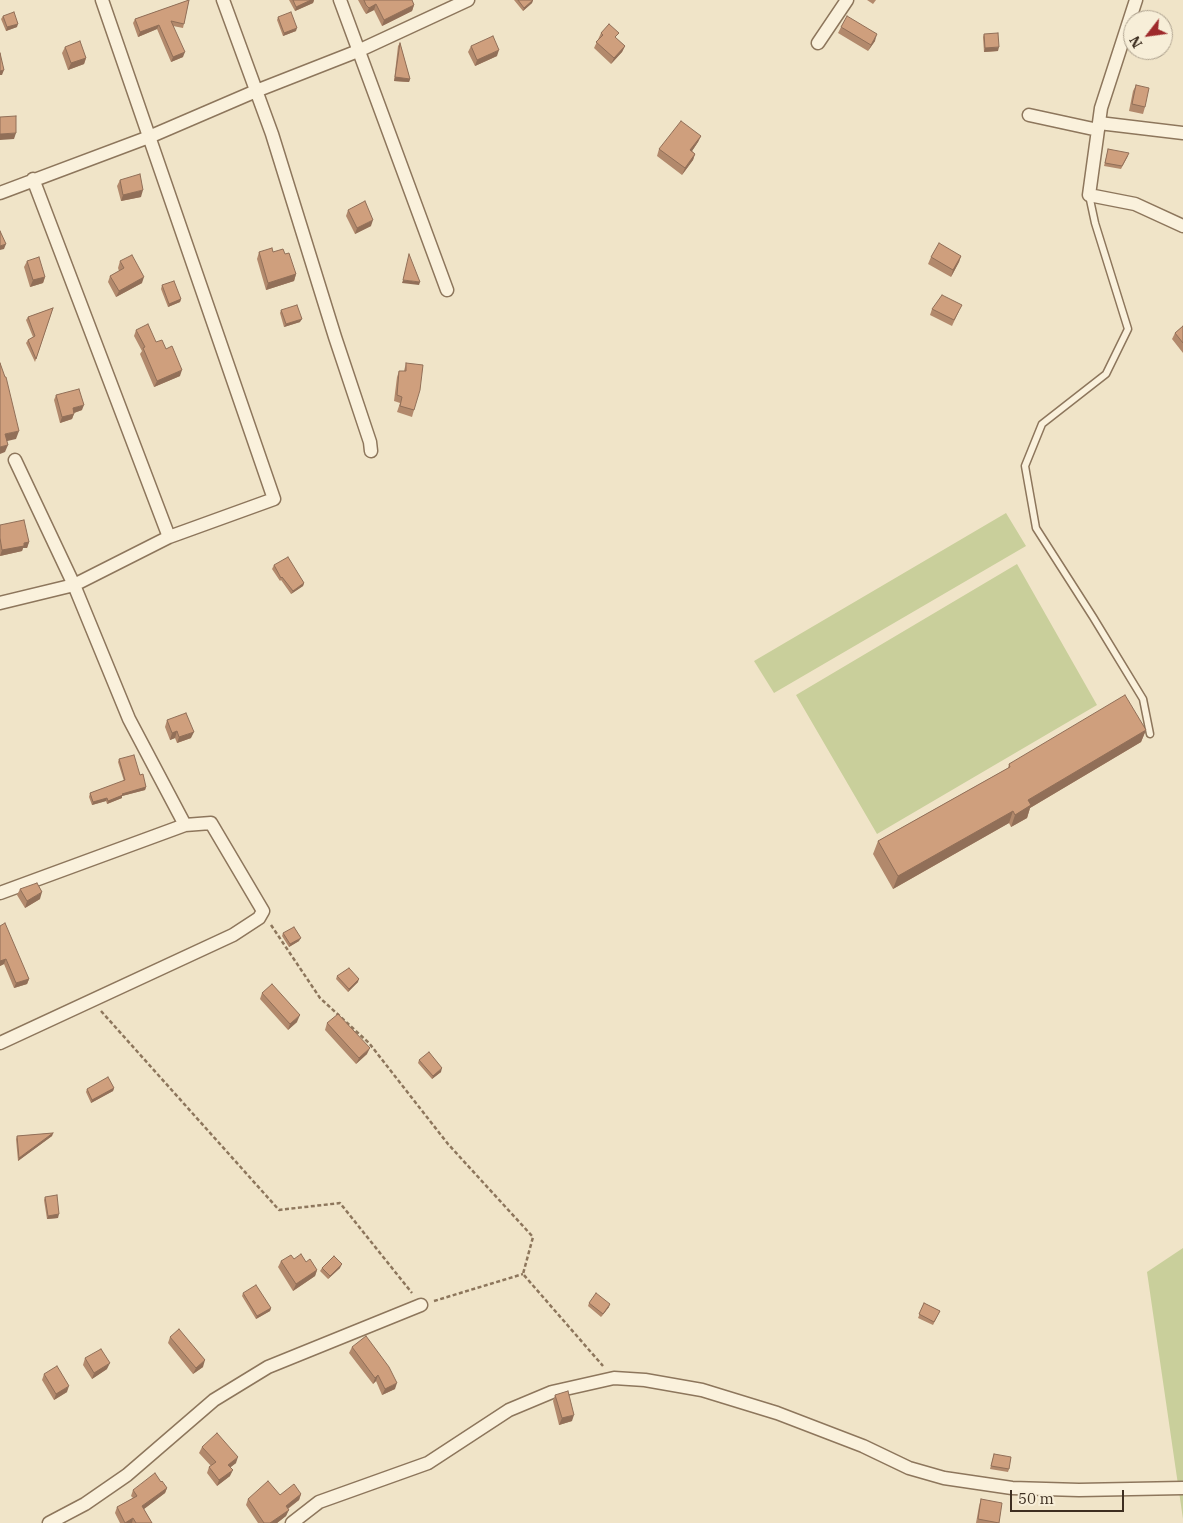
<!DOCTYPE html>
<style>
body{margin:0}
#map{position:relative;width:1183px;height:1523px;overflow:hidden;background:#f0e4c8;font-family:"IBM Plex Serif",serif}
canvas{display:block}
.north{position:absolute;left:1123px;top:10px;width:50px;height:50px;box-sizing:border-box;background:#f7eed8;border:1px solid #ada18e;border-radius:50%;rotate:240deg;font-size:14px;font-weight:700;line-height:20px;text-align:center;color:#3d2e20}
.north::after{content:'';display:block;margin:auto;width:18px;height:22px;background:#9e2a2b;clip-path:polygon(50% 0,100% 100%,50% 72%,0 100%)}
.scale{position:absolute;left:1010px;top:1490px;width:114px;height:22px;box-sizing:border-box;border:2px solid #3d2e20;border-top:0;padding-left:6px;font-size:15px;line-height:18px;white-space:nowrap;color:#3d2e20;-webkit-text-stroke:4px #f7eed8;paint-order:stroke}
</style>
<div id="map">
<canvas width="1183" height="1523"></canvas>
<div class="north">N</div>
<div class="scale">50 m</div>
</div>
<script>
const ctx = document.querySelector('canvas').getContext('2d');
ctx.lineJoin = 'round';
function paint(path, color) { ctx.fillStyle = color; ctx.fill(path, 'evenodd'); }
const toPath = rows => new Path2D(rows.map(r => 'M' + r).join(''));
function strokePath(path, color, width, dash) { ctx.strokeStyle = color; ctx.lineWidth = width; ctx.lineCap = dash ? 'butt' : 'round'; ctx.setLineDash(dash || []); ctx.stroke(path); }
paint(toPath([
 [1006,513,1026,546,774,693,754,661],
 [1017,564,1097,705,877,834,796,695],
 [1183,1248,1183,1519,1147,1272]
]), '#c9cf9b');
const service = toPath([
 [1089,195,1095,223,1128,329,1106,374,1042,424,1025,466,1036,528,1093,617,1143,699,1150,734]
]);
const minor = toPath([
 [223,0,272,134,335,337,370,442,371,451],
 [340,0,447,290],
 [1136,0,1101,108,1089,195,1135,204,1183,226],
 [818,43,847,0],
 [1029,115,1098,130],
 [1099,123,1183,133],
 [33,179,169,537],
 [0,193,149,137,256,91,358,51,468,0],
 [15,460,74,585,129,719,185,825],
 [0,603,74,585,169,537,274,499,102,0],
 [0,893,185,825,211,823,263,911,259,918,233,935,0,1043],
 [49,1523,85,1504,127,1475,214,1400,268,1367,421,1305],
 [292,1523,319,1502,428,1463,509,1410,552,1392,614,1378,645,1380,702,1390,777,1413,863,1446,909,1468,944,1478,1012,1488,1079,1490,1183,1488]
]);
strokePath(service, '#8d765c', 9);
strokePath(minor, '#8d765c', 15);
strokePath(toPath([
 [271,925,320,998,369,1043,448,1144,533,1237,523,1274,603,1366],
 [101,1011,279,1210,340,1203,412,1293],
 [434,1301,523,1274]
]), '#8d765c', 2.5, [4, 2.5]);
strokePath(service, '#faf1dc', 6);
strokePath(minor, '#faf1dc', 12);
paint(toPath([
 [189,0,183,28,173,26,183,57,171,62,157,29,138,37,133,23,135,19],
 [289,0,314,0,313,3,295,11],
 [358,0,412,0,414,5,412,11,382,26,374,10,366,14,364,11],
 [514,0,533,0,532,3,523,11],
 [867,0,876,0,873,4],
 [3,16,17,27,6,31,1,19],
 [278,17,296,31,283,36,277,20],
 [841,27,875,41,868,51,838,33],
 [601,33,617,39,625,46,622,52,611,64,594,48],
 [984,34,998,51,984,52,983,37],
 [400,43,410,79,409,82,394,81,398,46],
 [471,46,497,56,475,66,468,52],
 [65,47,86,58,84,64,68,70,62,53],
 [1136,85,1145,107,1143,114,1129,111,1133,91],
 [701,136,698,142,692,151,695,154,693,160,682,175,657,156,659,149],
 [1108,149,1128,156,1121,169,1104,166],
 [120,180,141,197,121,201,117,186],
 [348,210,371,226,355,234,346,216],
 [259,252,273,252,285,254,296,274,294,281,266,290,257,259],
 [961,256,959,262,951,277,928,264,931,257],
 [27,261,45,277,43,283,30,287,24,267],
 [120,261,142,283,116,297,108,282,110,276,119,271,118,268],
 [162,285,181,299,180,302,168,307,161,289],
 [53,308,35,362,26,343,28,340,33,337,26,320,28,317],
 [932,309,959,311,952,326,930,315],
 [281,310,300,322,284,327,280,313],
 [1183,326,1183,353,1172,339,1175,333],
 [136,330,156,342,180,376,154,387,140,354,142,351,134,336],
 [406,363,414,410,412,417,397,412,400,403,394,401,397,377,399,371,404,371],
 [56,395,82,410,74,413,72,419,60,423,54,400],
 [0,525,29,542,27,548,23,548,22,551,0,556],
 [274,565,304,583,303,586,291,594,281,580,280,581,272,569],
 [167,720,191,738,177,743,175,738,170,740,165,727],
 [1146,730,1141,742,1030,808,1027,818,1011,827,1009,823,893,889,873,854,878,841,1008,768,1009,764],
 [119,759,140,775,146,787,145,790,122,796,122,798,107,804,106,801,92,805,89,797,90,793,124,781,118,762],
 [20,889,40,899,25,908,17,895],
 [0,926,29,979,27,984,14,988,4,964,0,966],
 [283,933,299,941,289,947,282,936],
 [337,976,358,982,348,992,336,979],
 [262,993,297,1022,288,1030,260,999],
 [327,1023,367,1054,356,1064,325,1030],
 [419,1060,441,1072,432,1079,418,1063],
 [114,1088,113,1091,91,1103,86,1092,87,1089],
 [53,1133,52,1136,18,1161,16,1139,17,1136],
 [45,1197,58,1218,47,1219,44,1200],
 [294,1259,306,1262,317,1270,315,1276,293,1291,278,1267,281,1261],
 [322,1268,340,1268,328,1279,320,1271],
 [243,1293,271,1308,270,1311,256,1319,242,1296],
 [589,1303,609,1307,601,1317,588,1306],
 [924,1303,940,1311,933,1325,918,1318],
 [170,1337,203,1367,193,1374,168,1343],
 [352,1347,395,1389,382,1395,376,1381,373,1384,349,1353],
 [85,1358,107,1369,92,1379,83,1365],
 [44,1374,67,1392,54,1400,42,1380],
 [555,1395,572,1421,559,1425,553,1401],
 [202,1447,236,1463,230,1467,230,1476,217,1486,207,1473,209,1467,211,1466,199,1453],
 [994,1454,1009,1469,1008,1472,990,1469],
 [161,1482,167,1488,165,1493,144,1509,152,1523,120,1523,115,1513,117,1507,133,1498,131,1496,133,1490],
 [301,1494,299,1500,288,1509,286,1516,277,1523,258,1523,246,1505,248,1499,280,1495],
 [981,1499,999,1523,976,1523,979,1506]
]), '#b2896c');
paint(toPath([
 [311,0,314,0,313,3,295,11,296,7],
 [533,0,532,3,523,11,524,8],
 [376,4,374,10,366,14,369,8],
 [414,5,412,11,382,26,384,20],
 [18,24,17,27,6,31,7,27],
 [159,25,157,29,138,37,140,32],
 [297,28,296,31,283,36,284,33],
 [877,34,875,41,868,51,871,45],
 [625,46,622,52,611,64,614,58],
 [999,47,998,51,984,52,985,48],
 [499,50,497,56,475,66,477,60],
 [185,52,183,57,171,62,173,57],
 [86,58,84,64,68,70,71,63],
 [4,70,2,75,0,75,0,71],
 [395,77,410,79,409,82,394,81],
 [16,133,14,139,0,140,0,134],
 [701,136,698,142,688,157,690,150],
 [695,154,693,160,682,175,685,168],
 [143,190,141,197,121,201,123,195],
 [373,220,371,226,355,234,357,228],
 [6,244,4,249,0,250,0,246],
 [961,256,959,262,951,277,953,270],
 [296,274,294,281,266,290,268,283],
 [45,277,43,283,30,287,33,280],
 [144,277,142,283,116,297,119,291],
 [403,280,420,282,419,285,402,283],
 [181,299,180,302,168,307,169,304],
 [302,319,300,322,284,327,286,324],
 [182,370,180,376,154,387,157,381],
 [84,405,82,410,71,414,73,408],
 [74,414,72,419,60,423,62,417],
 [19,431,16,439,3,442,5,434],
 [8,445,5,452,0,454,0,447],
 [29,542,27,548,23,548,22,551,0,556,2,550],
 [304,583,303,586,291,594,293,591],
 [1146,730,1141,742,1030,808,1027,818,1011,827,1015,815,1028,800],
 [177,731,175,738,170,740,172,733],
 [194,732,191,738,177,743,179,737],
 [146,787,145,790,122,796,122,798,107,804,108,801,122,794],
 [107,798,106,801,92,805,93,802],
 [1013,811,1009,823,893,889,898,876],
 [42,892,40,899,25,908,27,901],
 [301,938,299,941,289,947,290,944],
 [6,959,4,964,0,966,0,961],
 [29,979,27,984,14,988,16,983],
 [359,979,358,982,348,992,349,989],
 [300,1015,297,1022,288,1030,290,1024],
 [370,1048,367,1054,356,1064,359,1058],
 [442,1068,441,1072,432,1079,433,1076],
 [114,1088,113,1091,91,1103,92,1100],
 [53,1133,52,1136,18,1161,19,1158],
 [59,1214,58,1218,47,1219,48,1216],
 [342,1264,340,1268,328,1279,330,1276],
 [317,1270,315,1276,293,1291,296,1284],
 [610,1304,609,1307,601,1317,603,1314],
 [271,1308,270,1311,256,1319,257,1316],
 [205,1360,203,1367,193,1374,196,1368],
 [110,1363,107,1369,92,1379,94,1373],
 [378,1375,376,1381,373,1384,375,1378],
 [397,1383,395,1389,382,1395,385,1389],
 [69,1386,67,1392,54,1400,56,1394],
 [574,1415,572,1421,559,1425,562,1418],
 [238,1457,236,1463,226,1471,228,1465],
 [233,1470,230,1476,217,1486,219,1480],
 [167,1488,165,1493,140,1512,142,1506],
 [301,1494,299,1500,283,1512,286,1506],
 [289,1510,286,1516,277,1523,270,1523],
 [133,1518,132,1523,125,1523]
]), '#916f58');
const building = toPath([
 [189,0,184,24,171,21,185,52,173,57,159,25,140,32,135,19,189,0],
 [293,0,311,0,296,7,293,0],
 [364,0,412,0,414,5,384,20,376,4,369,8,366,5,364,0],
 [518,0,533,0,524,8,518,0],
 [14,12,18,24,7,27,3,16,14,12],
 [291,12,297,28,284,33,278,17,291,12],
 [847,16,877,34,871,45,841,27,847,16],
 [609,24,619,33,615,37,625,46,614,58,596,42,603,35,601,33,609,24],
 [998,33,999,47,985,48,984,34,998,33],
 [493,36,499,50,477,60,471,46,493,36],
 [80,41,86,58,71,63,65,47,80,41],
 [400,43,410,79,395,77,400,43],
 [0,53,4,70,0,71,0,53],
 [1136,85,1149,88,1145,107,1132,104,1136,85],
 [16,116,16,133,0,134,0,117,16,116],
 [681,121,701,136,690,150,695,154,685,168,659,149,681,121],
 [1108,149,1129,153,1122,166,1105,163,1108,149],
 [140,174,143,190,123,195,120,180,140,174],
 [365,201,373,220,357,228,348,210,365,201],
 [0,231,6,244,0,246,0,231],
 [939,243,961,256,953,270,931,257,939,243],
 [272,248,273,252,283,249,285,254,289,253,296,274,268,283,259,252,272,248],
 [409,254,420,282,403,280,409,254],
 [132,255,144,277,119,291,110,276,124,268,120,261,132,255],
 [39,257,45,277,33,280,27,261,39,257],
 [174,281,181,299,169,304,162,285,174,281],
 [942,295,962,305,954,320,932,309,942,295],
 [297,305,302,319,286,324,281,310,297,305],
 [53,308,36,359,28,340,35,336,28,317,53,308],
 [148,324,156,342,162,340,166,349,172,346,182,370,157,381,143,348,145,347,136,330,148,324],
 [1183,326,1183,343,1175,333,1183,326],
 [0,363,5,377,6,377,19,431,5,434,8,445,0,447,0,363],
 [406,363,423,365,420,390,414,410,400,406,402,397,397,395,399,371,406,371,406,363],
 [79,389,84,405,73,408,74,414,62,417,56,395,79,389],
 [24,520,29,542,24,543,24,546,2,550,0,538,0,525,24,520],
 [288,557,304,583,293,591,282,577,281,578,274,565,288,557],
 [1125,695,1146,730,1028,800,1031,805,1015,815,1013,811,898,876,878,841,1010,767,1009,764,1125,695],
 [186,713,194,732,179,737,177,731,172,733,167,720,186,713],
 [134,755,140,775,143,774,146,787,122,794,123,795,108,801,107,798,93,802,90,793,125,780,119,759,134,755],
 [37,883,42,892,27,901,20,889,37,883],
 [5,923,29,979,16,983,6,959,0,961,0,926,5,923],
 [294,927,301,938,290,944,283,933,294,927],
 [349,968,359,979,349,989,337,976,349,968],
 [272,984,300,1015,290,1024,262,993,272,984],
 [338,1014,370,1048,359,1058,327,1023,338,1014],
 [429,1052,442,1068,433,1076,419,1060,429,1052],
 [108,1077,114,1088,92,1100,87,1089,108,1077],
 [53,1133,19,1158,17,1136,53,1133],
 [57,1195,59,1214,48,1216,45,1197,57,1195],
 [301,1254,306,1262,310,1259,317,1270,296,1284,281,1261,291,1255,294,1259,301,1254],
 [334,1256,342,1264,330,1276,322,1268,334,1256],
 [256,1285,271,1308,257,1316,243,1293,256,1285],
 [596,1293,610,1304,603,1314,589,1303,596,1293],
 [924,1303,940,1311,934,1322,919,1314,924,1303],
 [179,1329,205,1360,196,1368,170,1337,179,1329],
 [366,1336,389,1367,397,1383,385,1389,378,1375,375,1378,352,1347,366,1336],
 [101,1349,110,1363,94,1373,85,1358,101,1349],
 [57,1366,69,1386,56,1394,44,1374,57,1366],
 [568,1391,574,1415,562,1418,555,1395,568,1391],
 [217,1433,238,1457,228,1465,233,1470,219,1480,209,1467,216,1462,202,1447,217,1433],
 [994,1454,1011,1457,1009,1469,991,1466,994,1454],
 [155,1473,161,1482,162,1481,167,1488,142,1506,152,1523,136,1523,133,1518,125,1523,117,1507,137,1496,133,1490,155,1473],
 [268,1481,280,1495,294,1484,301,1494,286,1506,289,1510,270,1523,264,1523,248,1499,268,1481],
 [981,1499,1002,1503,999,1523,978,1519,981,1499]
]);
paint(building, '#cf9f7d');
strokePath(building, '#916f58', 1);
</script>
